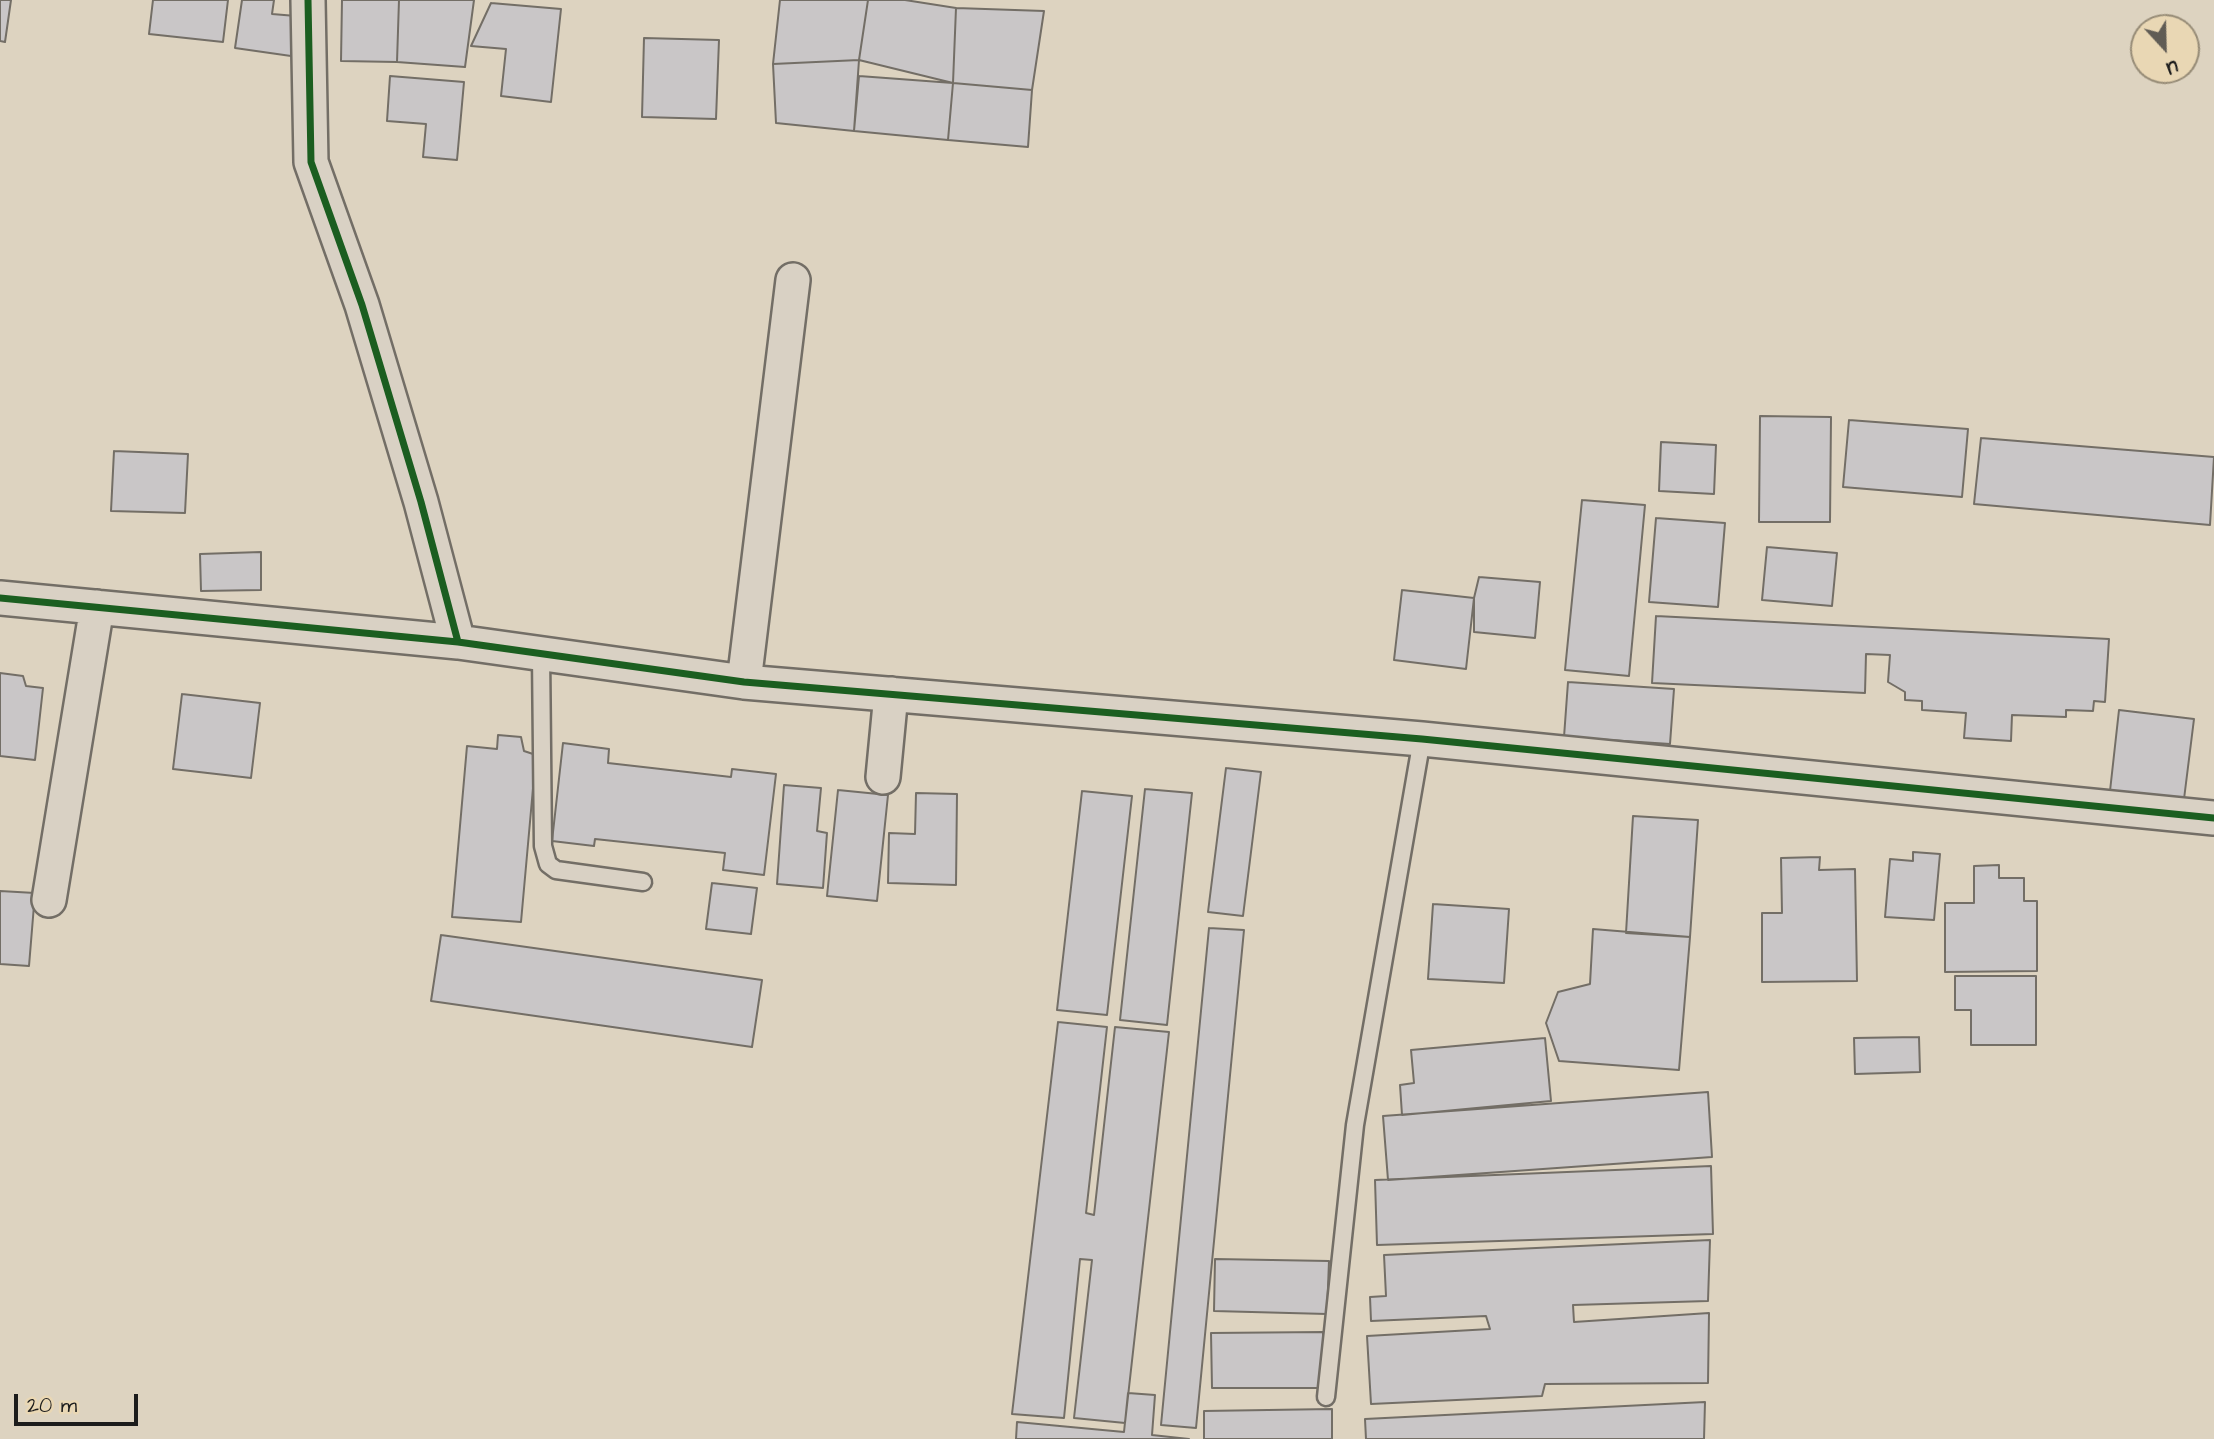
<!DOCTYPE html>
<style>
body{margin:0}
#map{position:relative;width:2214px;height:1439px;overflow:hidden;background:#ddd3c0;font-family:"Architects Daughter",sans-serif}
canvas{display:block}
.north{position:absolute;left:2130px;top:14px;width:70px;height:70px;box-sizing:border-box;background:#e9d7b4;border:2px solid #978c77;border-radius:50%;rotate:158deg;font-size:19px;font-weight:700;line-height:28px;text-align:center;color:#1c1c1c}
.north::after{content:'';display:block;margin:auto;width:24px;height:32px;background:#605c55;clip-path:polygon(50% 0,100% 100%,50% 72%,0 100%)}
.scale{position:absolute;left:14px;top:1394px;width:124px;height:32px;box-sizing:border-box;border:4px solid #1c1c1c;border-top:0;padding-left:9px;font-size:21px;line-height:24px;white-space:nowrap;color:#1c1c1c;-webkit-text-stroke:5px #e9d7b4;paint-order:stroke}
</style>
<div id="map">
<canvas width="2214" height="1439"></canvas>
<div class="north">U</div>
<div class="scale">20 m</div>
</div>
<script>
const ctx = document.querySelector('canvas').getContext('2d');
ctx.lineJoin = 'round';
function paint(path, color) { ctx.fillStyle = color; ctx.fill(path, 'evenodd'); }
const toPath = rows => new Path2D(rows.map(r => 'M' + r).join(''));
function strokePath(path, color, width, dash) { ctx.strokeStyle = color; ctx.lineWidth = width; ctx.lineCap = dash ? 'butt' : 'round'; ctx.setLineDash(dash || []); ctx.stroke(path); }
const building = toPath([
 [0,0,11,0,5,42,0,41,0,0],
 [153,0,228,0,223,42,149,34,153,0],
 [242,0,274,0,272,14,296,16,291,56,235,48,242,0],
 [342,0,399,0,397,62,341,61,342,0],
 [399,0,474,0,465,67,397,62,399,0],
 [780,0,868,0,859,60,773,64,780,0],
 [868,0,905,0,956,8,953,83,859,60,868,0],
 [491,3,561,9,551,102,501,96,506,49,471,46,491,3],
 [956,8,1044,11,1032,90,953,83,956,8],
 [644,38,719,40,716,119,642,117,644,38],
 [859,60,854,131,776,123,773,64,859,60],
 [390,76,464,82,457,160,423,157,426,124,387,121,390,76],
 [859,76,953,83,948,140,854,131,859,76],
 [953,83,1032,90,1028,147,948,140,953,83],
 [1760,416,1831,417,1830,522,1759,522,1760,416],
 [1849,420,1968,429,1962,497,1843,487,1849,420],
 [1981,438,2214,457,2210,525,1974,504,1981,438],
 [1661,442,1716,445,1714,494,1659,491,1661,442],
 [114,451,188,454,185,513,111,511,114,451],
 [1582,500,1645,505,1629,676,1565,670,1582,500],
 [1656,518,1725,523,1718,607,1649,602,1656,518],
 [1767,547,1837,553,1832,606,1762,600,1767,547],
 [261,552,261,590,201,591,200,554,261,552],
 [1479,577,1540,582,1535,638,1474,632,1474,598,1479,577],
 [1402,590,1474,598,1466,669,1394,660,1402,590],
 [1656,616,2109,639,2105,702,2094,701,2093,711,2066,710,2066,717,2012,715,2011,741,1964,738,1966,713,1922,710,1922,701,1905,700,1905,692,1888,682,1890,655,1866,654,1865,693,1652,683,1656,616],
 [0,673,23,676,26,686,43,688,35,760,0,756,0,673],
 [1568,682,1674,689,1670,744,1564,737,1568,682],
 [182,694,260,703,251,778,173,769,182,694],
 [2119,710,2194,719,2184,799,2110,791,2119,710],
 [498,735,521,737,524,751,536,755,521,922,452,917,467,746,497,749,498,735],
 [563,743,609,749,608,763,731,777,732,769,776,774,764,875,723,870,725,853,595,839,594,846,552,841,563,743],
 [1226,768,1261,772,1243,916,1208,912,1226,768],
 [784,785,821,788,817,831,827,833,823,888,777,884,784,785],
 [1145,789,1192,793,1167,1025,1120,1020,1145,789],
 [838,790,888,795,877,901,827,896,838,790],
 [1082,791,1132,796,1107,1015,1057,1010,1082,791],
 [916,793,957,794,956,885,888,883,889,833,915,834,916,793],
 [1633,816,1698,820,1690,937,1626,933,1633,816],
 [1913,852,1940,854,1934,920,1885,917,1890,859,1913,861,1913,852],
 [1820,857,1819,870,1855,869,1857,981,1762,982,1762,913,1782,913,1781,858,1820,857],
 [1999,865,1999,878,2024,878,2024,901,2037,901,2037,971,1945,972,1945,903,1974,903,1974,866,1999,865],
 [712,883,757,888,751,934,706,929,712,883],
 [0,891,35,893,29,966,0,964,0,891],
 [1433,904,1509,909,1504,983,1428,979,1433,904],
 [1209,928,1244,930,1196,1428,1161,1425,1209,928],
 [1593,929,1690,937,1679,1070,1559,1061,1546,1023,1558,992,1590,984,1593,929],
 [441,935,762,980,752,1047,431,1001,441,935],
 [1955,976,2036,976,2036,1045,1971,1045,1971,1010,1955,1010,1955,976],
 [1058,1022,1107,1027,1086,1213,1094,1215,1115,1027,1169,1032,1125,1423,1074,1418,1092,1260,1080,1259,1064,1418,1012,1414,1058,1022],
 [1919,1037,1920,1072,1855,1074,1854,1038,1919,1037],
 [1545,1038,1551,1101,1402,1115,1400,1085,1414,1083,1411,1050,1545,1038],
 [1708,1092,1712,1157,1388,1180,1383,1116,1708,1092],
 [1711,1166,1713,1234,1377,1245,1375,1180,1711,1166],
 [1710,1240,1708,1301,1573,1305,1574,1322,1709,1313,1708,1383,1545,1384,1542,1396,1371,1404,1367,1336,1490,1329,1486,1316,1371,1321,1370,1297,1386,1296,1384,1255,1710,1240],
 [1215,1259,1329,1261,1327,1314,1214,1311,1215,1259],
 [1323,1332,1323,1388,1212,1388,1211,1333,1323,1332],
 [1128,1393,1155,1395,1152,1435,1189,1439,1016,1439,1017,1422,1124,1432,1128,1393],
 [1705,1402,1704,1439,1366,1439,1365,1419,1705,1402],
 [1332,1409,1332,1439,1204,1439,1204,1411,1332,1409]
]);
paint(building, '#c9c6c7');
strokePath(building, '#736e66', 2);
const service = toPath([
 [541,654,543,846,548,864,556,870,643,882],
 [1326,1397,1355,1125,1422,739]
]);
const minor = toPath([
 [308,0,311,162,362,305,421,502,458,642],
 [0,598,458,642,744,682,1422,739,2214,818],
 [744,682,793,280],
 [883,777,891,694],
 [49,900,97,607]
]);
strokePath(service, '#736e66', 21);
strokePath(minor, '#736e66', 38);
strokePath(service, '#d9d1c4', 16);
strokePath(minor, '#d9d1c4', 33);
strokePath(toPath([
 [308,0,311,162,362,305,421,502,458,642],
 [0,598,458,642,744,682,1422,739,2214,818]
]), '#1b5e20', 7);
</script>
